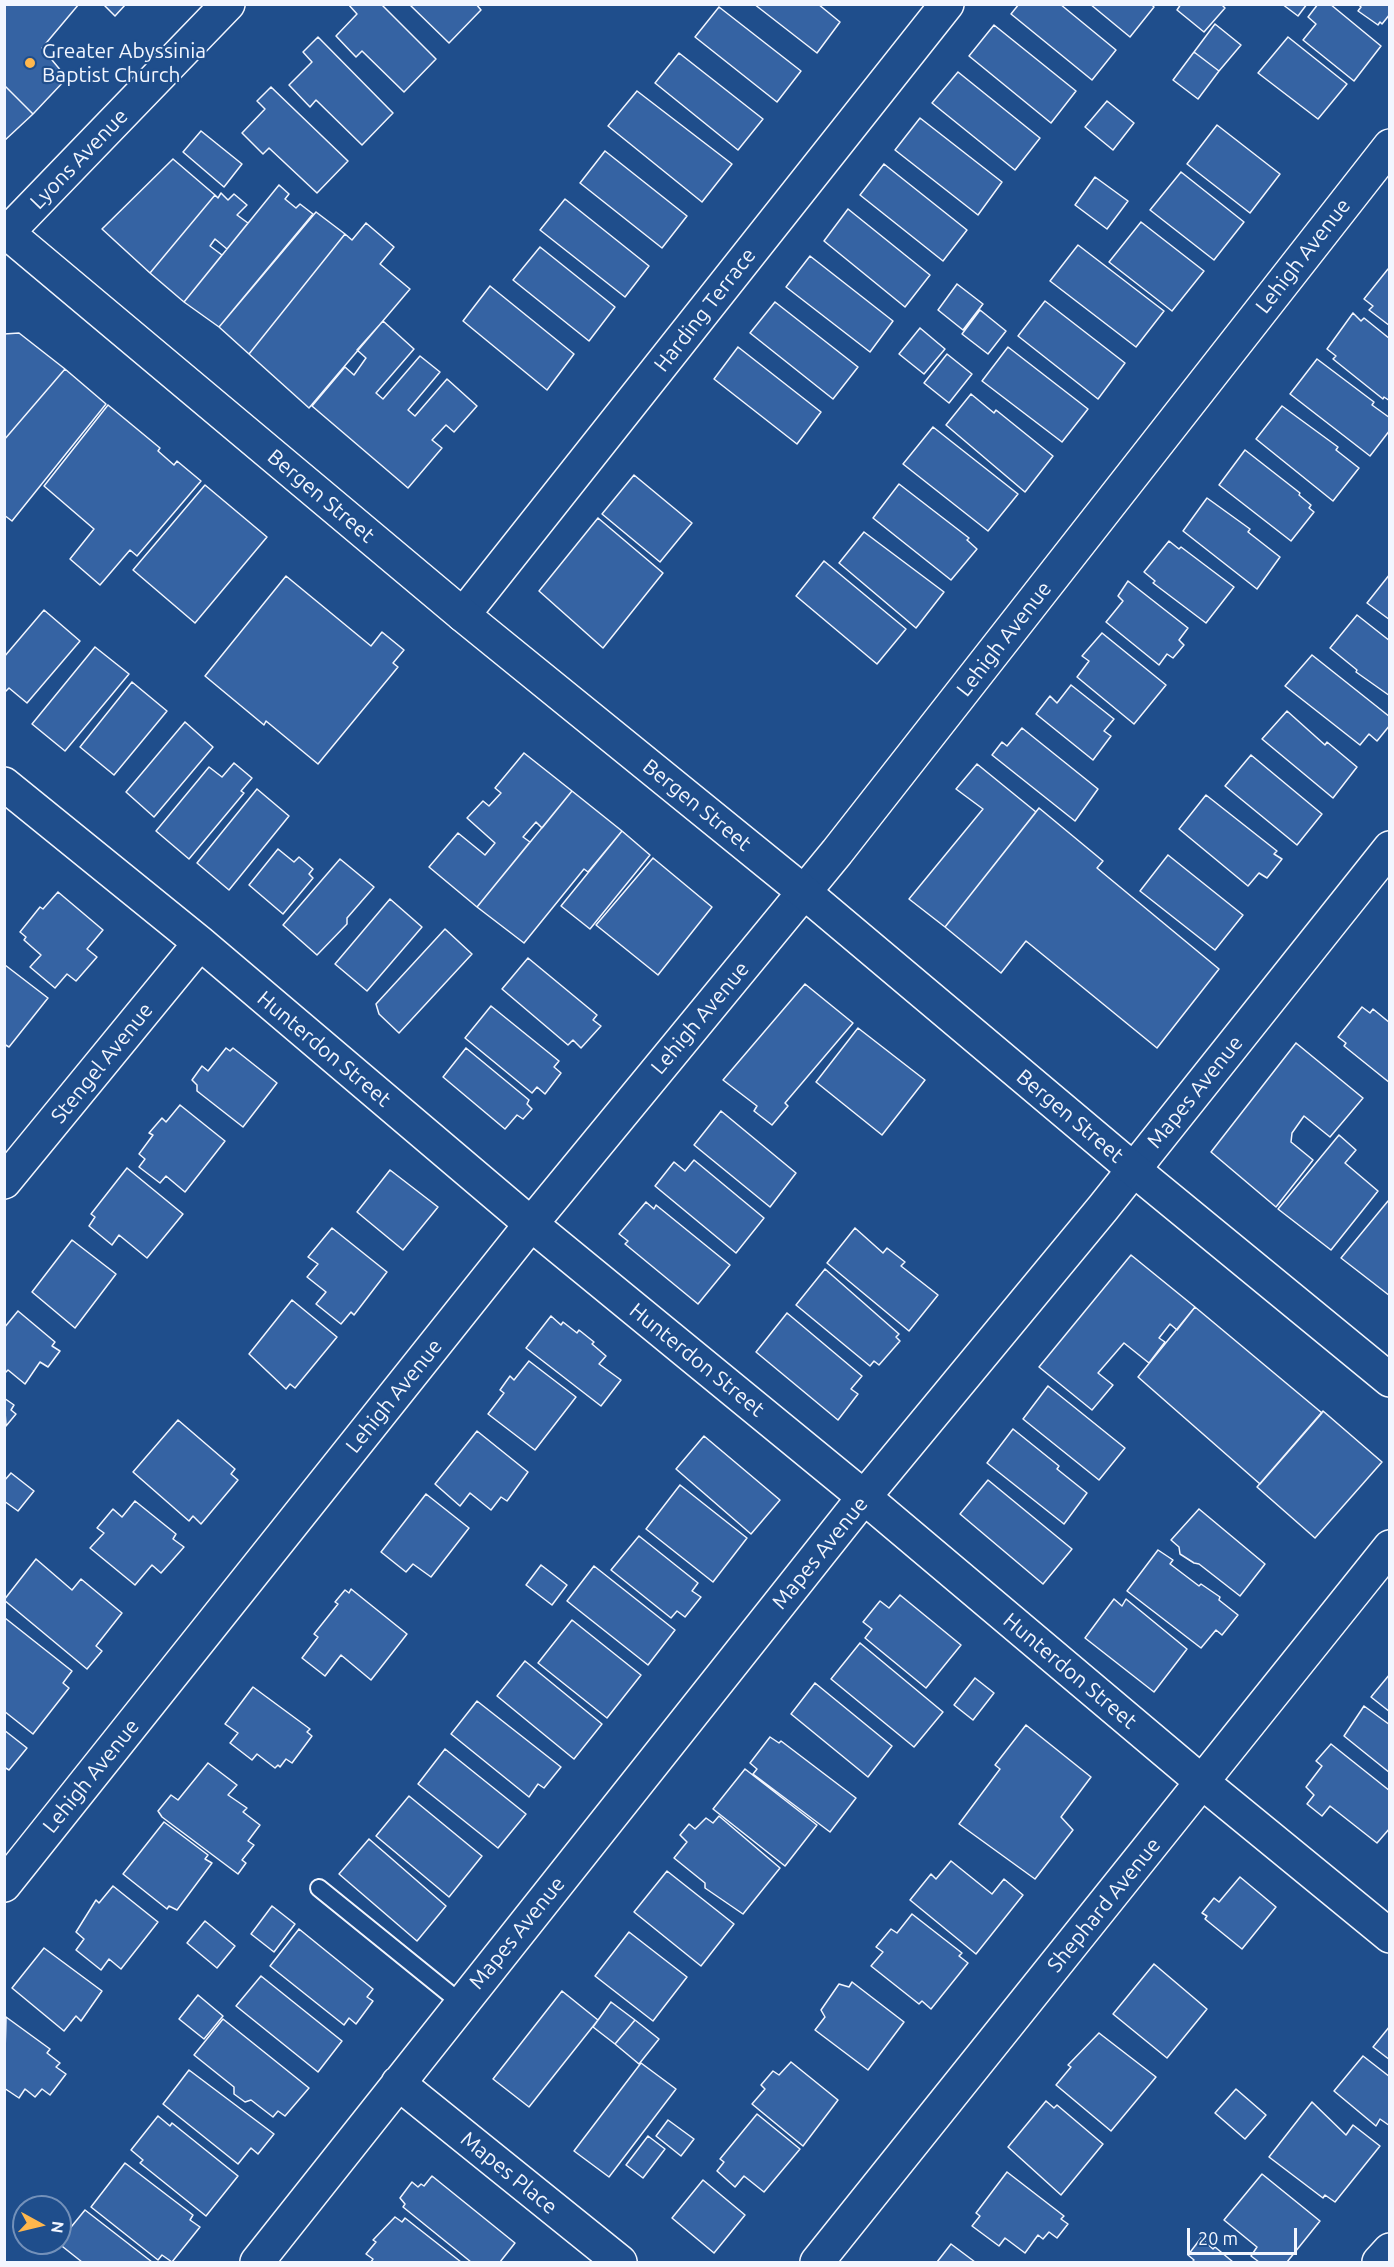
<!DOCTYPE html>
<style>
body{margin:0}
#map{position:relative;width:1394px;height:2267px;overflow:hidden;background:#1f4e8c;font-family:Ubuntu,sans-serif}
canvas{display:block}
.frame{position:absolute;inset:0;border:6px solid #f2f6ff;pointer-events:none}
.north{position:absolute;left:12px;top:2195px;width:60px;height:60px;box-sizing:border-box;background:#1f4e8c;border:2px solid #7391ba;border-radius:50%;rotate:98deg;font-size:16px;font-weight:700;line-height:24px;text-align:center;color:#f2f6ff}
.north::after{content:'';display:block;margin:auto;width:21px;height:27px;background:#ffb74d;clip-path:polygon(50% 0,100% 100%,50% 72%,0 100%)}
.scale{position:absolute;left:1187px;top:2228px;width:110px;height:27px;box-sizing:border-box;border:3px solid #f2f6ff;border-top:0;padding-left:8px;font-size:18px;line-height:21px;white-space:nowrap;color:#f2f6ff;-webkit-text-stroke:4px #1f4e8c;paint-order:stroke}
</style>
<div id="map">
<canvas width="1394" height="2267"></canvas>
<div class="frame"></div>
<div class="north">N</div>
<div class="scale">20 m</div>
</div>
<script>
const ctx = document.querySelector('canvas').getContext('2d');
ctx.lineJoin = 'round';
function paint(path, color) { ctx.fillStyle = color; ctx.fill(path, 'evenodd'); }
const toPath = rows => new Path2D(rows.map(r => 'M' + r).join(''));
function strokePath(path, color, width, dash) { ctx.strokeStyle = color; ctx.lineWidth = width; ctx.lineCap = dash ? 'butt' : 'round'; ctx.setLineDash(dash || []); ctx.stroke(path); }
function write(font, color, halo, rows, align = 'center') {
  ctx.font = font + ' Ubuntu,sans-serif'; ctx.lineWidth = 4.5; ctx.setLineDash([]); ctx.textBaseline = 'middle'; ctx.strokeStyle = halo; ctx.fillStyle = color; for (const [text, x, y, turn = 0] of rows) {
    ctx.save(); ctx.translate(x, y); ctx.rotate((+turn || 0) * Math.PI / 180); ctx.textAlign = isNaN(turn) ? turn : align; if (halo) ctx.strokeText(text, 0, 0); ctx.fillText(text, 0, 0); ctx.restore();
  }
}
const building = toPath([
 [4,4,79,4,42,48,67,78,33,114,4,85,4,4],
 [103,4,126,4,115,16,103,4],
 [348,4,381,4,436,59,404,92,362,51,356,57,336,36,357,14,348,4],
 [409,4,476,4,481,10,449,43,409,4],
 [754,4,818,4,840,22,817,53,754,4],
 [1019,4,1060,4,1116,50,1092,80,1011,14,1019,4],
 [1090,4,1151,4,1154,7,1130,37,1090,4],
 [1181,4,1221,4,1225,8,1204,32,1177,10,1181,4],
 [1282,4,1307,4,1298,16,1282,4],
 [1318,4,1330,4,1381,46,1354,81,1303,40,1316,24,1308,17,1318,4],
 [1358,4,1390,4,1390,14,1382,24,1380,22,1378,25,1358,11,1361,7,1358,4],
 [719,7,801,71,777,102,695,37,719,7],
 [1215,24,1241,45,1219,71,1194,52,1215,24],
 [994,25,1076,91,1051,123,969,56,994,25],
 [318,37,393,113,362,145,316,100,310,107,289,85,312,62,303,52,318,37],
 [1288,37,1347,84,1318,119,1258,73,1288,37],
 [1194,52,1219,71,1198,99,1173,80,1194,52],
 [679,53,763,119,738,150,655,83,679,53],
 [958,72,1040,138,1015,170,932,103,958,72],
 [4,85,33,114,4,141,4,85],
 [271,87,348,161,317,193,269,148,263,154,242,133,265,109,257,101,271,87],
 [637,91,732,164,702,202,608,126,637,91],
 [1107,101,1134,123,1113,150,1085,127,1107,101],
 [920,118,1002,182,978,215,895,150,920,118],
 [1217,125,1280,174,1250,213,1187,164,1217,125],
 [201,131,242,164,224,187,183,152,201,131],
 [605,151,687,216,662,248,580,183,605,151],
 [173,159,215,195,150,273,102,229,173,159],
 [884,164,967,230,943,261,860,195,884,164],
 [1181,172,1244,222,1214,260,1150,210,1181,172],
 [1095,177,1128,201,1107,229,1075,205,1095,177],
 [279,185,289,194,285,199,296,208,300,204,313,214,219,327,184,302,279,185],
 [221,193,228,200,234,194,247,205,237,215,248,223,227,249,215,239,210,246,222,255,184,302,150,273,215,195,218,198,221,193],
 [565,199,649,266,625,297,540,230,565,199],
 [848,209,930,275,905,307,824,241,848,209],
 [316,212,345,234,249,354,219,327,316,212],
 [1141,222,1204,271,1172,311,1109,262,1141,222],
 [366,223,394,247,380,264,410,289,309,408,249,354,345,234,352,240,366,223],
 [1078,245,1164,311,1136,347,1050,281,1078,245],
 [540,247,615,307,589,341,513,280,540,247],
 [810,256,893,321,870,352,786,287,810,256],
 [1388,269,1390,270,1390,326,1369,310,1373,306,1364,299,1388,269],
 [957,284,983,304,963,330,938,310,957,284],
 [490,286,574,354,547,390,463,321,490,286],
 [1045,301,1125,363,1098,399,1018,336,1045,301],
 [775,302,858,367,833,399,750,333,775,302],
 [980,310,1006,331,988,354,962,334,980,310],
 [1353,313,1361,321,1364,318,1390,339,1390,401,1384,397,1383,399,1333,359,1336,356,1327,349,1353,313],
 [383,321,414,349,376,393,383,399,420,356,440,372,408,410,415,416,447,379,477,406,454,432,446,425,432,440,442,448,408,488,312,406,345,367,354,375,366,358,357,350,383,321],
 [920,328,945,349,924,374,899,354,920,328],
 [19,333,65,369,4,440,4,334,19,333],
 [738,347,821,412,797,444,714,379,738,347],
 [1008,347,1088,409,1062,442,982,381,1008,347],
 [947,354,972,374,949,403,924,383,947,354],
 [1317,359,1374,402,1372,405,1390,418,1390,430,1370,456,1290,394,1317,359],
 [65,369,106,404,12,521,4,515,4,440,65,369],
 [971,394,994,413,996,410,1053,456,1025,492,946,425,971,394],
 [108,405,160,448,158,451,174,465,177,461,201,481,137,556,130,550,100,585,70,559,94,529,44,486,108,405],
 [1282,406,1338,447,1336,450,1359,468,1333,501,1256,439,1282,406],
 [933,427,1018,494,988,531,903,464,933,427],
 [1245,450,1300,493,1299,495,1311,505,1309,508,1314,512,1291,541,1219,485,1245,450],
 [634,475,692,523,660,562,602,514,634,475],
 [899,484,969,538,967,540,977,549,951,580,873,518,899,484],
 [205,485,267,537,195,623,133,570,205,485],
 [1207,498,1250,529,1248,532,1280,557,1257,589,1183,531,1207,498],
 [598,518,663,573,603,648,539,591,598,518],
 [864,532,944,592,916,628,839,563,864,532],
 [1169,541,1179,549,1181,547,1234,587,1206,623,1153,583,1155,581,1144,572,1169,541],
 [824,561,906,629,877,664,796,596,824,561],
 [1390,574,1390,620,1367,603,1390,574],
 [286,576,371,646,382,632,404,650,393,663,398,667,318,764,266,721,264,725,205,676,286,576],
 [1128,581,1188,628,1179,640,1184,645,1173,658,1167,654,1159,665,1106,622,1123,601,1118,596,1128,581],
 [44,610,80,641,27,703,9,688,4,693,4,657,44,610],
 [1357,615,1390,641,1390,696,1356,672,1357,670,1330,648,1357,615],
 [1102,633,1166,685,1134,724,1077,677,1089,661,1082,656,1102,633],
 [95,647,129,674,65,751,32,724,95,647],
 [1312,655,1390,717,1390,725,1377,741,1369,734,1360,745,1285,686,1312,655],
 [132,682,167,711,114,775,80,747,132,682],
 [1071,685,1114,719,1104,731,1111,736,1093,760,1036,714,1050,696,1057,703,1071,685],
 [1287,711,1325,745,1327,742,1357,767,1333,798,1262,739,1287,711],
 [185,722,213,747,154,817,126,792,185,722],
 [1022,728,1098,789,1075,821,992,755,1002,742,1007,746,1022,728],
 [524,753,572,791,542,828,536,822,523,837,530,842,477,907,429,867,458,833,485,855,495,843,467,818,483,801,489,806,501,793,495,788,524,753],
 [1251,755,1322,814,1297,845,1225,786,1251,755],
 [234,763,252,778,241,791,244,793,189,859,156,831,209,767,222,777,234,763],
 [977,764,1036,812,945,927,909,899,983,809,956,789,977,764],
 [257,789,289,816,229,890,197,863,257,789],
 [572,791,622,831,588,872,584,869,524,943,477,907,572,791],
 [1206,795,1277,851,1274,854,1282,859,1267,878,1259,873,1248,886,1179,829,1206,795],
 [1039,808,1103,861,1097,868,1219,969,1157,1048,1026,941,1001,973,945,927,1039,808],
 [622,831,650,855,590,929,561,906,622,831],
 [278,849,294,862,299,857,313,869,309,874,313,878,283,914,249,885,278,849],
 [1168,855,1243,915,1215,950,1140,891,1168,855],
 [653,858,712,907,658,975,596,925,653,858],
 [340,859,374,887,347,918,347,924,317,955,283,925,340,859],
 [58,892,103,930,87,949,97,957,76,981,67,974,55,988,30,967,41,955,24,940,26,937,20,932,40,907,43,909,58,892],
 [390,899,422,927,367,991,335,964,390,899],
 [445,929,472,954,399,1033,379,1014,376,1004,445,929],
 [528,958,597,1015,593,1020,601,1026,581,1048,573,1040,568,1045,502,989,528,958],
 [5,965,48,998,9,1047,4,1044,5,965],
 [805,984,853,1023,785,1103,788,1106,772,1125,754,1111,757,1106,723,1080,805,984],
 [491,1006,559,1061,554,1067,561,1073,545,1094,537,1087,532,1093,465,1038,491,1006],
 [1362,1007,1370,1013,1373,1009,1390,1023,1390,1083,1344,1046,1346,1043,1338,1037,1362,1007],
 [858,1028,925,1080,882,1135,816,1082,858,1028],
 [1296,1043,1363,1098,1330,1137,1304,1116,1292,1133,1291,1142,1313,1160,1276,1207,1211,1152,1296,1043],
 [226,1048,230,1051,233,1048,277,1083,243,1127,197,1091,197,1085,192,1080,202,1066,208,1071,226,1048],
 [466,1048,529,1100,527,1104,532,1109,523,1119,517,1115,505,1129,443,1077,466,1048],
 [180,1105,225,1141,185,1192,166,1176,160,1183,139,1167,145,1159,139,1154,153,1135,149,1133,162,1118,166,1122,180,1105],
 [721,1111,796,1173,770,1207,694,1145,721,1111],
 [1339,1135,1356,1150,1345,1163,1378,1191,1331,1250,1278,1209,1339,1135],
 [694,1160,764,1218,736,1253,655,1186,674,1162,685,1171,694,1160],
 [127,1168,183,1214,147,1258,119,1235,112,1245,89,1226,95,1217,91,1214,127,1168],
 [390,1170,438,1207,403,1250,357,1212,390,1170],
 [1388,1201,1390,1202,1390,1296,1341,1258,1388,1201],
 [646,1202,654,1209,656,1205,730,1265,698,1304,625,1244,628,1241,619,1234,646,1202],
 [332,1228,387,1272,354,1315,351,1312,341,1324,316,1304,326,1292,307,1277,318,1264,308,1257,332,1228],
 [855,1228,883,1253,887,1248,905,1262,901,1266,938,1295,909,1331,827,1263,855,1228],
 [72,1240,116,1274,75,1328,32,1292,72,1240],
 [1131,1255,1195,1307,1177,1330,1170,1324,1159,1338,1165,1342,1149,1363,1124,1343,1098,1373,1113,1385,1092,1410,1039,1367,1131,1255],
 [825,1269,899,1334,896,1337,900,1341,879,1365,874,1361,870,1366,796,1305,825,1269],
 [292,1300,337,1337,295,1388,290,1384,286,1389,249,1354,292,1300],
 [1195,1307,1322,1413,1260,1484,1138,1377,1195,1307],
 [18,1311,55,1342,52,1346,60,1351,48,1367,40,1362,25,1384,8,1370,4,1374,4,1328,18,1311],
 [787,1313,862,1376,851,1389,858,1394,838,1420,756,1352,787,1313],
 [551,1316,561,1325,563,1322,577,1333,579,1330,594,1342,592,1344,606,1356,599,1364,621,1380,601,1406,526,1348,551,1316],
 [529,1361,576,1397,535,1450,488,1414,504,1393,500,1390,510,1376,514,1380,529,1361],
 [1048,1386,1125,1448,1099,1480,1023,1419,1048,1386],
 [4,1398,14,1405,11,1410,16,1414,6,1426,4,1398],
 [1323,1411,1382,1462,1315,1538,1257,1487,1323,1411],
 [178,1420,235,1469,231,1474,238,1480,201,1524,193,1516,189,1521,133,1472,178,1420],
 [1013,1429,1059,1466,1057,1469,1087,1493,1064,1524,987,1463,1013,1429],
 [477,1431,528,1472,507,1501,501,1497,491,1510,470,1493,460,1506,435,1484,477,1431],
 [704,1436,780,1500,751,1534,676,1469,704,1436],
 [11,1473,34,1491,18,1511,4,1501,4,1481,11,1473],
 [988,1480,1072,1549,1043,1584,960,1514,988,1480],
 [680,1485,747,1538,713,1582,646,1529,680,1485],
 [426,1494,469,1528,431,1577,413,1564,406,1572,381,1552,426,1494],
 [135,1501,176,1534,173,1539,184,1547,161,1573,152,1565,135,1585,90,1548,104,1533,97,1528,113,1509,122,1517,135,1501],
 [1199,1509,1265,1564,1240,1596,1199,1564,1194,1563,1180,1554,1179,1547,1171,1540,1199,1509],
 [639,1536,698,1583,692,1591,701,1597,685,1617,677,1611,671,1618,611,1570,639,1536],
 [1158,1550,1173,1560,1170,1564,1199,1586,1201,1584,1220,1597,1219,1600,1238,1615,1222,1635,1216,1630,1201,1648,1127,1591,1158,1550],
 [36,1559,72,1590,81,1579,122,1613,96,1646,102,1651,87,1669,4,1600,36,1559],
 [541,1565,567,1585,552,1605,526,1585,541,1565],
 [594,1566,675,1630,648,1665,567,1601,594,1566],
 [351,1589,407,1634,371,1680,341,1655,325,1676,302,1658,318,1637,314,1634,338,1604,335,1602,345,1590,349,1593,351,1589],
 [900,1595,961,1645,926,1688,865,1638,872,1629,863,1622,880,1601,889,1608,900,1595],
 [1114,1599,1122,1606,1126,1599,1187,1649,1154,1692,1085,1638,1114,1599],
 [5,1618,72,1671,63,1683,69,1688,33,1734,4,1711,5,1618],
 [572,1620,641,1675,607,1718,538,1663,572,1620],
 [860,1643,943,1712,914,1747,831,1679,860,1643],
 [525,1661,602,1724,574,1759,497,1696,525,1661],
 [1390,1674,1390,1712,1371,1697,1390,1674],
 [975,1678,994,1693,973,1720,954,1705,975,1678],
 [815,1683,892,1746,868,1777,791,1714,815,1683],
 [253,1687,310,1729,307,1732,312,1736,292,1763,286,1759,280,1767,278,1765,275,1768,257,1754,252,1760,230,1743,238,1733,225,1724,253,1687],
 [477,1701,561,1767,544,1788,538,1784,529,1797,451,1734,477,1701],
 [1364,1706,1390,1725,1390,1773,1344,1736,1364,1706],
 [1026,1725,1091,1777,1061,1817,1073,1830,1035,1879,959,1824,1000,1769,995,1765,1026,1725],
 [4,1730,27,1748,9,1770,4,1767,4,1730],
 [770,1737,779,1743,781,1741,856,1798,830,1832,753,1774,757,1769,750,1763,770,1737],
 [1331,1744,1390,1791,1390,1828,1377,1843,1330,1806,1322,1816,1307,1804,1314,1795,1306,1787,1322,1766,1316,1761,1331,1744],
 [445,1749,526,1814,498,1848,418,1784,445,1749],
 [208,1763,237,1785,228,1795,247,1808,243,1812,260,1825,248,1841,254,1845,242,1860,246,1863,238,1874,162,1817,158,1811,171,1795,178,1800,208,1763],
 [745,1769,817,1825,785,1866,713,1809,745,1769],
 [409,1796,482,1856,449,1897,376,1836,409,1796],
 [719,1816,780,1868,743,1914,705,1888,705,1883,674,1858,687,1842,680,1835,689,1824,695,1829,706,1818,713,1823,719,1816],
 [164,1822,208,1855,205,1859,212,1863,177,1910,169,1906,167,1909,123,1874,164,1822],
 [369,1839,446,1906,417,1941,339,1874,369,1839],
 [951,1861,992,1894,1004,1879,1023,1895,976,1954,910,1900,931,1874,936,1879,951,1861],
 [667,1871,734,1924,701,1966,634,1912,667,1871],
 [1240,1877,1276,1907,1242,1949,1205,1919,1207,1916,1202,1913,1214,1898,1219,1902,1240,1877],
 [113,1886,158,1922,121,1969,109,1959,101,1970,76,1950,84,1939,76,1932,96,1900,99,1903,113,1886],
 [272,1906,295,1924,274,1952,251,1934,272,1906],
 [912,1914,962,1953,959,1956,968,1963,931,2009,922,2001,919,2004,871,1966,883,1952,876,1947,891,1929,897,1933,912,1914],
 [205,1921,235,1946,217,1968,187,1943,205,1921],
 [299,1929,373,1989,367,1997,373,2001,356,2024,349,2018,344,2025,270,1966,299,1929],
 [629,1932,687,1977,653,2021,595,1976,629,1932],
 [44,1948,102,1991,81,2021,76,2016,64,2031,12,1988,44,1948],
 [1154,1964,1207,2009,1167,2058,1113,2014,1154,1964],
 [261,1976,342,2041,318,2072,236,2006,261,1976],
 [852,1982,904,2022,868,2070,815,2030,825,2017,821,2010,839,1984,849,1987,852,1982],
 [562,1991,598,2020,529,2107,493,2079,562,1991],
 [198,1995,223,2016,204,2039,179,2019,198,1995],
 [611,2002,635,2020,615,2044,593,2027,611,2002],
 [6,2017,50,2049,47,2053,60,2063,56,2067,66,2074,50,2095,42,2089,35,2097,25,2089,19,2098,4,2088,6,2017],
 [223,2019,309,2088,285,2116,278,2111,273,2117,251,2100,245,2102,234,2094,234,2087,194,2055,223,2019],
 [635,2020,659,2039,639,2064,615,2044,635,2020],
 [1390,2026,1390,2060,1373,2047,1390,2026],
 [1099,2033,1156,2077,1111,2131,1056,2085,1071,2067,1068,2065,1099,2033],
 [1363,2056,1390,2077,1390,2126,1380,2119,1376,2126,1334,2091,1363,2056],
 [791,2062,838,2100,803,2146,752,2104,765,2089,761,2085,773,2071,779,2075,791,2062],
 [641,2063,676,2089,609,2177,574,2151,641,2063],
 [189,2070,274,2134,258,2154,251,2148,238,2164,163,2104,189,2070],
 [1236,2089,1266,2115,1245,2139,1215,2113,1236,2089],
 [1046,2101,1054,2108,1057,2105,1103,2144,1061,2195,1008,2147,1046,2101],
 [1312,2102,1346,2135,1353,2125,1380,2146,1335,2202,1325,2195,1323,2198,1269,2157,1312,2102],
 [757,2114,800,2149,764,2192,744,2176,735,2187,717,2171,724,2162,720,2159,757,2114],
 [158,2116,170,2126,172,2123,238,2176,206,2216,140,2163,143,2160,131,2150,158,2116],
 [668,2120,694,2139,681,2156,656,2136,668,2120],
 [648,2136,665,2149,643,2178,626,2165,648,2136],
 [125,2163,193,2215,190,2220,200,2227,172,2262,162,2255,158,2260,91,2207,125,2163],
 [1007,2172,1064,2216,1061,2219,1068,2224,1057,2238,1049,2232,1043,2239,1038,2235,1025,2253,1005,2238,999,2246,972,2226,980,2216,976,2213,1007,2172],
 [1262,2174,1320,2221,1287,2262,1259,2262,1251,2256,1257,2247,1224,2220,1262,2174],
 [432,2176,515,2243,500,2262,471,2262,403,2207,405,2204,400,2198,412,2182,418,2187,421,2184,424,2186,432,2176],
 [703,2180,745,2215,714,2253,672,2218,703,2180],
 [85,2210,152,2262,82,2262,58,2243,85,2210],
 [395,2217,402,2222,405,2218,461,2262,371,2262,373,2259,366,2254,376,2242,373,2240,395,2217],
 [1201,2238,1213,2249,1215,2247,1233,2262,1192,2262,1194,2260,1188,2255,1201,2238],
 [951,2244,975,2262,937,2262,951,2244]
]);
paint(building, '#3563a3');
strokePath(building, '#f2f6ff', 1.5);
const lane = toPath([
 [319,1888,461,2003]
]);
const street = toPath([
 [463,615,947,4],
 [4,784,200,943,531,1224,864,1497,1202,1782,1390,1936],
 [4,1182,200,943],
 [4,1885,531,1224,837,852,1390,146],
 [398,2083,620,2262],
 [257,2262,864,1497,1103,1208,1390,848],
 [817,2262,1390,1547],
 [1379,2262,1390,2250]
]);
const secondary = toPath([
 [4,230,463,615,804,892,1133,1169,1390,1380],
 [4,236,228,4]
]);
strokePath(lane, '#f2f6ff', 20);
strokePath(street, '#f2f6ff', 36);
strokePath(secondary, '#f2f6ff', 36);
strokePath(lane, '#1f4e8c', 16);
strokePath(street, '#1f4e8c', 33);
strokePath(secondary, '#1f4e8c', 33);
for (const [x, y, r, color] of [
 [30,63,6,"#ffb74d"]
]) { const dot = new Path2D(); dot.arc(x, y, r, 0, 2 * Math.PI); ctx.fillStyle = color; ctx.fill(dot); strokePath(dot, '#1f4e8c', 2); }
write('21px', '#f2f6ff', '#1f4e8c', [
 ["Greater Abyssinia",42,51],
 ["Baptist Church",42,75]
], 'left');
write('21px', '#f2f6ff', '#1f4e8c', [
 ["Lyons Avenue",79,159,-46],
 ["Lehigh Avenue",1303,256,-52],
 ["Harding Terrace",705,310,-52],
 ["Bergen Street",321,496,40],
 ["Lehigh Avenue",1004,639,-52],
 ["Bergen Street",697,805,39],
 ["Lehigh Avenue",700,1018,-50],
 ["Hunterdon Street",324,1049,40],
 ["Stengel Avenue",102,1063,-51],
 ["Mapes Avenue",1195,1092,-51],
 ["Bergen Street",1070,1116,40],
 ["Hunterdon Street",697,1360,39],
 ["Lehigh Avenue",394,1396,-51],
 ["Mapes Avenue",820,1553,-51],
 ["Hunterdon Street",1070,1671,40],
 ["Lehigh Avenue",91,1776,-51],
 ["Shephard Avenue",1104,1905,-51],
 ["Mapes Avenue",517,1933,-51],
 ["Mapes Place",509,2173,39]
]);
</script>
